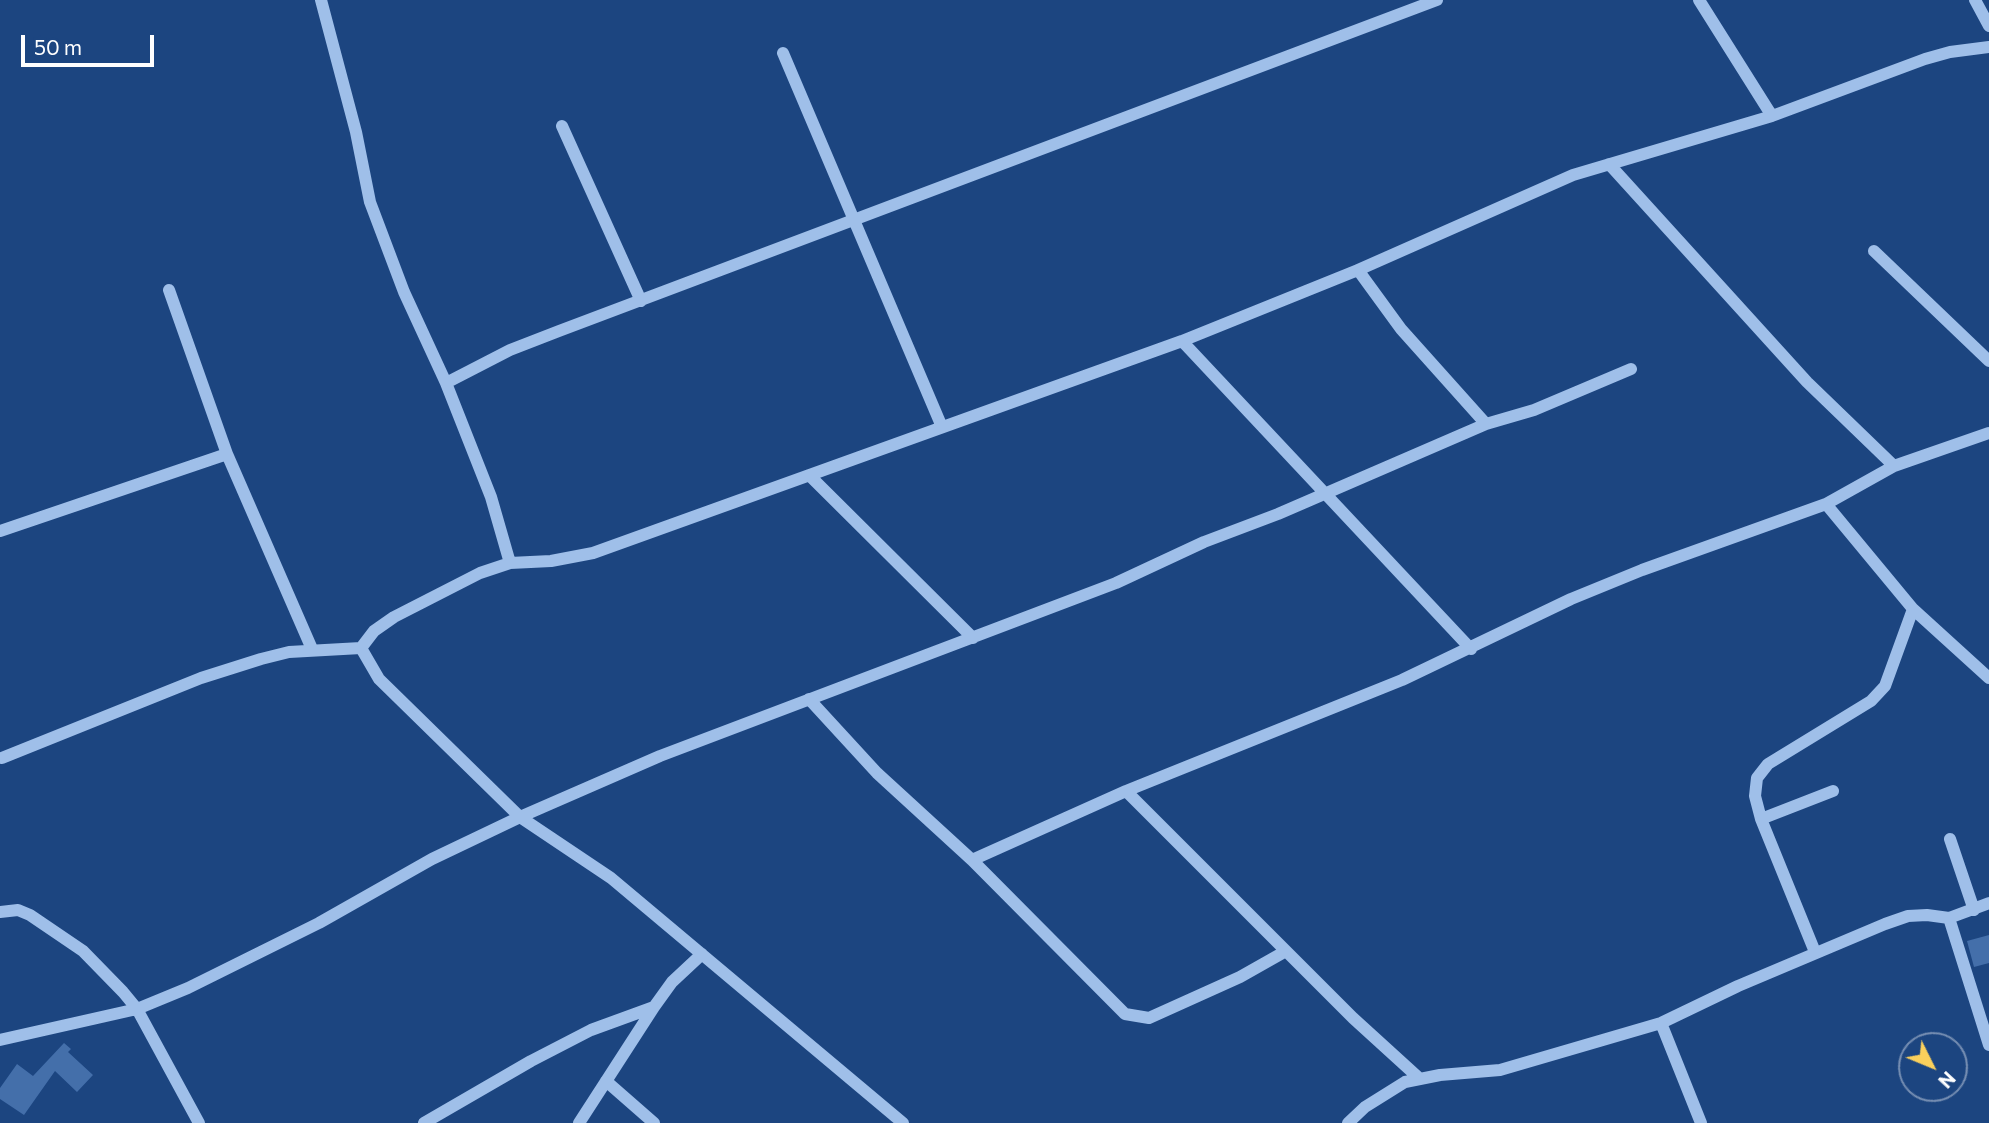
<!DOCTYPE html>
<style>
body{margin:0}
#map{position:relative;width:1989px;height:1123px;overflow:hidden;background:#1c4580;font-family:Commissioner,sans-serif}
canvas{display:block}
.north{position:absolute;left:1898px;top:1032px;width:70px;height:70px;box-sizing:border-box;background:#1c4580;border:2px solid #778fb3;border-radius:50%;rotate:133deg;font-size:19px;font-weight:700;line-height:28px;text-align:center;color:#fff}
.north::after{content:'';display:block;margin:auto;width:24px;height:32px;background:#fad05c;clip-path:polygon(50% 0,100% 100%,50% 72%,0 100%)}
.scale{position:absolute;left:21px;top:35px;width:133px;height:32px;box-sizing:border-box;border:4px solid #fff;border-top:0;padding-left:9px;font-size:21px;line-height:24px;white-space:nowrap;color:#fff;-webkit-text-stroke:5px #1c4580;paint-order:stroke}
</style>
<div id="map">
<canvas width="1989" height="1123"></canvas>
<div class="north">N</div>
<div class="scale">50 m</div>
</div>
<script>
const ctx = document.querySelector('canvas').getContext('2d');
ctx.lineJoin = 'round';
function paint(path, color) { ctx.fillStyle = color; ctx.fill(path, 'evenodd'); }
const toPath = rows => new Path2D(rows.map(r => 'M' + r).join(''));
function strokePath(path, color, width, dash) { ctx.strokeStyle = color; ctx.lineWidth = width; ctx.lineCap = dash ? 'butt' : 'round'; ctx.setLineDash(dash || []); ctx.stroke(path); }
paint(toPath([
 [1989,935,1989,963,1974,967,1967,941],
 [64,1043,71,1049,68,1052,93,1075,77,1092,55,1071,24,1115,0,1099,0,1088,17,1064,33,1076]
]), '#446faa');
strokePath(toPath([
 [321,0,356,132,370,202,404,292,446,383],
 [1699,0,1772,116],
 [1975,0,1989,26],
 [783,53,942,427],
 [562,126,641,301],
 [1609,164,1807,382,1894,466,1989,433],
 [1874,251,1989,361],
 [169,290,227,454],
 [1182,341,1471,649],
 [1631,369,1534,410,1486,424,1401,329,1358,270,1573,175,1772,116,1925,59,1950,52,1989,47],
 [1894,466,1826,504,1913,609,1989,678],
 [809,475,973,638],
 [0,531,227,454,312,649],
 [510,563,491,497,446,383,510,350,559,331,1437,0],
 [361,648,379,679,520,817,611,878,903,1123],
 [809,699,877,773,972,860,1125,1014,1149,1018,1240,977,1286,951],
 [2,758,201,678,261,659,289,652,361,648,374,631,394,617,480,573,510,563,551,561,593,553,1182,341,1358,270],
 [1126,791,1353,1018,1420,1079],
 [1761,819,1833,791],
 [1950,839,1974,910],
 [972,860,1126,791,1402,680,1571,599,1642,570,1826,504],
 [0,912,18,910,30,915,83,951,123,992,137,1009,199,1123],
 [1949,918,1989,1045],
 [1815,952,1761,819,1755,796,1757,778,1768,764,1871,701,1885,686,1913,609],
 [1661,1023,1701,1123],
 [0,1040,137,1009,188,988,319,923,432,859,520,817,660,756,1116,583,1204,542,1278,514,1486,424],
 [606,1081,654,1123],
 [424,1123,531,1061,591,1030,654,1007],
 [579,1123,654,1007,672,982,702,954],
 [1348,1123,1365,1107,1405,1082,1440,1075,1500,1070,1661,1023,1738,986,1885,924,1908,916,1927,915,1949,918,1989,903]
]), '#9fbfe9', 12);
</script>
